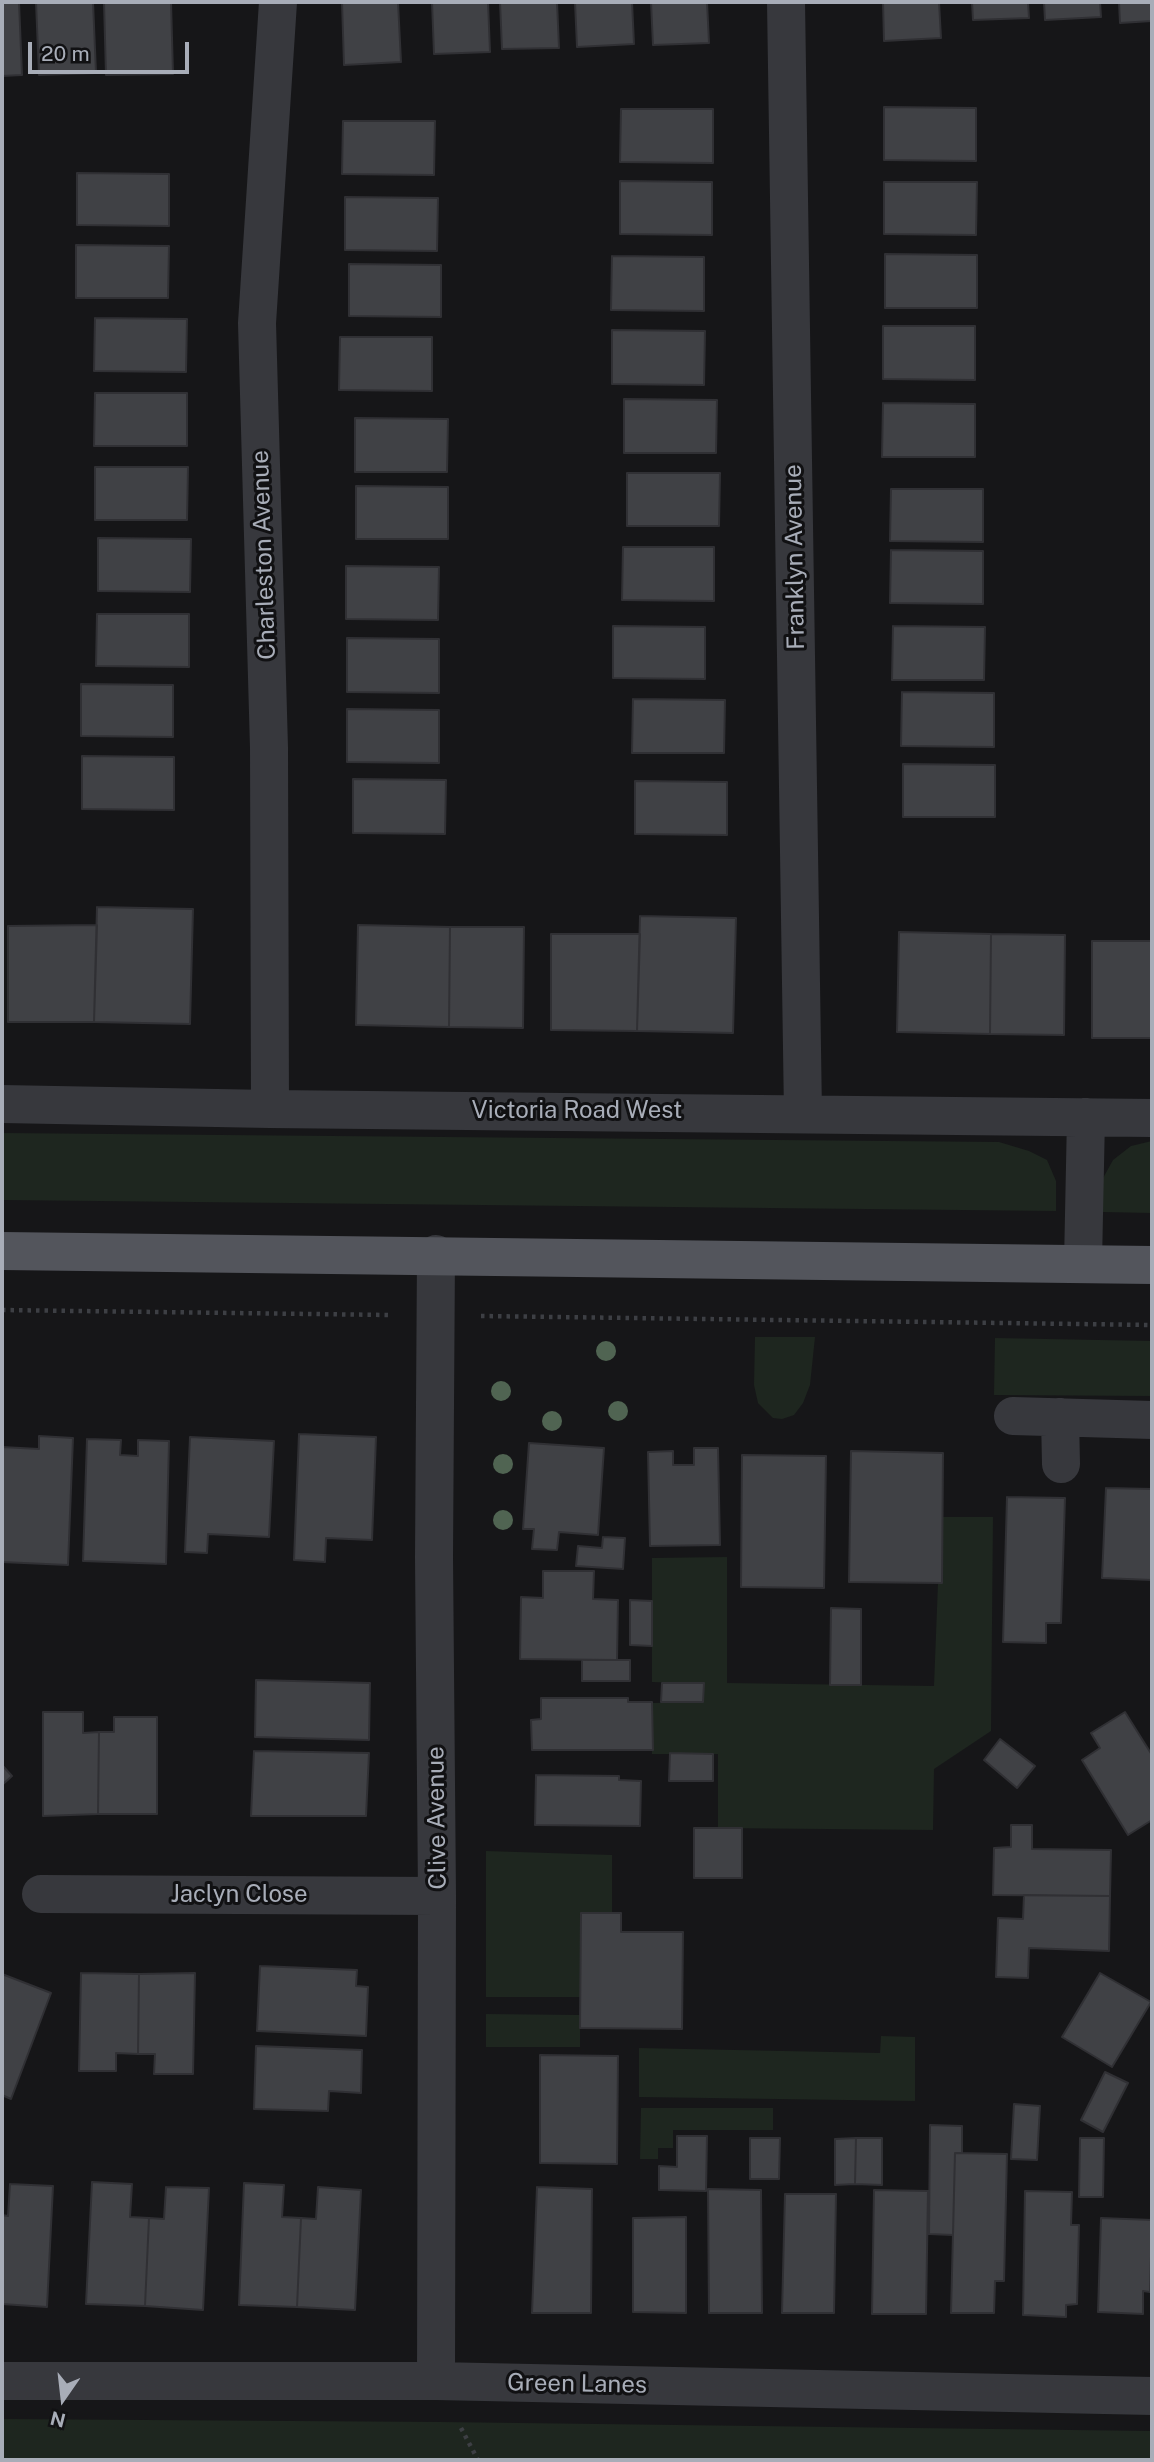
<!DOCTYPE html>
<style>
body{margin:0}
#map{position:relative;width:1154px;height:2462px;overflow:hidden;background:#161618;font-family:"Public Sans",sans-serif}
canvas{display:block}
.frame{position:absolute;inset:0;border:4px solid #a8adb8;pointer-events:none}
.north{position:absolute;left:28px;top:2364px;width:70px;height:70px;-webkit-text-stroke:5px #111113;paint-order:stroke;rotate:194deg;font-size:19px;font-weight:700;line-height:28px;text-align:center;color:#a8adb8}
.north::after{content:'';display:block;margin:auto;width:24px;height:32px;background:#a8adb8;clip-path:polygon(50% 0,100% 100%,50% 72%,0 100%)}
.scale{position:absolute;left:28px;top:42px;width:161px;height:32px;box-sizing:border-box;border:4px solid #a8adb8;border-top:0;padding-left:9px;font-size:21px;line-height:24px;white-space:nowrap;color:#a8adb8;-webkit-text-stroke:5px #111113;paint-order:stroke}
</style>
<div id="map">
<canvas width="1154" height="2462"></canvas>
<div class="frame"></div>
<div class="north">N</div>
<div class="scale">20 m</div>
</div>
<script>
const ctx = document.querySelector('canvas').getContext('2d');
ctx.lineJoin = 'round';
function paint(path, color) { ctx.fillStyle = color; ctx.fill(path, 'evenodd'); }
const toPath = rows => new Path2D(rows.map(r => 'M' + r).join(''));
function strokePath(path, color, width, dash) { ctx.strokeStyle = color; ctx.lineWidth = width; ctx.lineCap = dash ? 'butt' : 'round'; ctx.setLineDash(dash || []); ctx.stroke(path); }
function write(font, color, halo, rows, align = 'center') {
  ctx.font = font + ' "Public Sans",sans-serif'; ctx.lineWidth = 6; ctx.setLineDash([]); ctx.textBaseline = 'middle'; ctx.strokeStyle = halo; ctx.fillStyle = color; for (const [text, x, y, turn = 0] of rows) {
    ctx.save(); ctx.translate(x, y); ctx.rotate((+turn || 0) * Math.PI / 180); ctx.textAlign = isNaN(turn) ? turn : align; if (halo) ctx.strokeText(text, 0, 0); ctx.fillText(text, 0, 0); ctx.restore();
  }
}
paint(toPath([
 [2,1133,999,1142,1029,1151,1047,1160,1056,1181,1056,1211,2,1200],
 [1152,1141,1152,1213,1102,1212,1102,1180,1113,1160,1131,1146],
 [755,1337,815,1337,810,1385,803,1403,794,1415,782,1419,773,1418,758,1403,754,1385],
 [995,1338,1152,1341,1152,1396,994,1395],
 [942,1517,993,1517,991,1731,934,1769,933,1830,718,1828,718,1754,652,1754,652,1703,703,1702,704,1684,652,1682,652,1558,727,1557,727,1683,934,1686,938,1583,942,1583],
 [486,1851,612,1855,612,1914,581,1913,580,1997,486,1997],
 [486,2014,580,2015,580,2047,486,2047],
 [881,2036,915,2037,915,2101,639,2097,639,2048,880,2053],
 [641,2108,773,2108,773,2130,673,2130,673,2148,658,2148,658,2159,640,2159],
 [2,2419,441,2422,1152,2431,1152,2460,2,2460]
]), '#1e261f');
const building = toPath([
 [2,2,19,2,22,75,2,76,2,2],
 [36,2,93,2,96,73,39,75,36,2],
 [104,2,171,2,173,74,106,75,104,2],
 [342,2,398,2,401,62,344,65,342,2],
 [432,2,488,2,490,52,434,54,432,2],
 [500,2,557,2,559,48,502,49,500,2],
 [575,2,632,2,634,44,577,47,575,2],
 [651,2,707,2,709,43,653,45,651,2],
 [883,2,939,2,941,38,884,41,883,2],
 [972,2,1028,2,1029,18,973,20,972,2],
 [1044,2,1100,2,1101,17,1045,20,1044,2],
 [1119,2,1152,2,1152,21,1120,23,1119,2],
 [884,107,976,108,976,161,884,160,884,107],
 [621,109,713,109,713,163,620,162,621,109],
 [343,121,435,121,434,175,342,174,343,121],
 [77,173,169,174,169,226,77,225,77,173],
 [620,181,712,182,712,235,620,234,620,181],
 [884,182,977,182,976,235,884,234,884,182],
 [345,197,438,198,437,251,345,250,345,197],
 [76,245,169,246,168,298,76,298,76,245],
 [885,254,977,255,977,308,885,308,885,254],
 [612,256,704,257,704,311,611,310,612,256],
 [349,264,441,265,441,317,349,316,349,264],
 [95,318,187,319,186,372,94,371,95,318],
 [883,326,975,326,975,380,883,379,883,326],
 [612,330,705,331,704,385,612,384,612,330],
 [340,337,432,337,432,391,339,390,340,337],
 [95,393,187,393,187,446,94,446,95,393],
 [624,399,717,400,716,453,624,453,624,399],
 [883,403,975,404,975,457,882,457,883,403],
 [355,418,448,419,447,472,355,472,355,418],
 [95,467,188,467,187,520,95,520,95,467],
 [627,473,720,473,719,526,627,526,627,473],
 [356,486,448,487,448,539,356,539,356,486],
 [891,489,983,489,983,542,890,541,891,489],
 [98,538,191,539,190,592,98,591,98,538],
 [623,547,714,547,714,601,622,600,623,547],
 [891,550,983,551,983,604,890,603,891,550],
 [346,566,439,567,438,620,346,619,346,566],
 [97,614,189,614,189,667,96,666,97,614],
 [613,626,705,627,705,679,613,678,613,626],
 [893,626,985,627,984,680,892,680,893,626],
 [347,638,439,639,439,693,347,692,347,638],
 [81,684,173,685,173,737,81,736,81,684],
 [902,692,994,693,994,747,901,746,902,692],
 [633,699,725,700,724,753,632,753,633,699],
 [347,709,439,710,439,763,347,762,347,709],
 [82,756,174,757,174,810,82,809,82,756],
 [903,764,995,765,995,817,903,817,903,764],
 [353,779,446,780,445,834,353,833,353,779],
 [635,781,727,782,727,835,635,834,635,781],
 [97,907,193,909,190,1024,94,1022,97,907],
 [640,916,736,918,733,1033,637,1031,640,916],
 [97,925,94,1022,8,1022,8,926,97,925],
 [358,925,450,927,449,1027,356,1025,358,925],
 [450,927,524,927,523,1028,449,1027,450,927],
 [899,932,991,934,990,1034,897,1032,899,932],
 [551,934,640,934,637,1031,551,1030,551,934],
 [991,934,1065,935,1064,1035,990,1034,991,934],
 [1092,941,1152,941,1152,1038,1092,1038,1092,941],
 [299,1434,376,1437,372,1540,326,1538,325,1562,294,1560,299,1434],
 [39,1436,73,1438,68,1565,2,1562,2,1447,39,1449,39,1436],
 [190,1437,274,1441,269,1537,208,1534,207,1553,185,1552,190,1437],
 [87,1439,121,1440,120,1455,138,1456,138,1440,169,1441,166,1564,83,1561,87,1439],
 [529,1443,604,1448,598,1535,559,1532,557,1550,532,1549,534,1529,523,1529,529,1443],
 [694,1448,718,1448,720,1545,650,1546,648,1452,673,1451,673,1465,694,1465,694,1448],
 [851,1451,943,1453,942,1583,849,1582,851,1451],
 [742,1455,826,1456,824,1588,741,1587,742,1455],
 [1106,1488,1152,1489,1152,1580,1102,1578,1106,1488],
 [1007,1497,1065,1498,1061,1623,1046,1623,1046,1643,1003,1642,1007,1497],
 [603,1537,625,1538,623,1569,576,1566,578,1546,602,1548,603,1537],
 [543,1571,594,1571,593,1599,618,1600,617,1660,520,1659,521,1597,543,1598,543,1571],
 [630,1600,652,1601,652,1646,630,1645,630,1600],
 [831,1608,861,1609,861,1685,830,1685,831,1608],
 [582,1660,630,1660,630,1681,582,1681,582,1660],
 [256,1680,370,1683,369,1740,255,1737,256,1680],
 [662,1683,704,1683,703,1702,661,1702,662,1683],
 [541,1698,628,1698,628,1702,652,1702,653,1750,532,1750,531,1720,541,1719,541,1698],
 [43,1712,83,1712,83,1733,99,1732,98,1814,43,1816,43,1712],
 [1125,1712,1152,1755,1152,1820,1128,1835,1082,1760,1100,1748,1091,1733,1125,1712],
 [114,1717,157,1717,157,1814,98,1814,99,1732,114,1732,114,1717],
 [1000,1739,1035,1766,1017,1788,984,1760,1000,1739],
 [254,1751,369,1753,366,1816,251,1816,254,1751],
 [670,1753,713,1754,713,1781,669,1781,670,1753],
 [2,1765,12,1776,2,1785,2,1765],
 [536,1775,619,1776,619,1780,641,1781,640,1826,535,1825,536,1775],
 [1011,1825,1032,1825,1032,1849,1111,1850,1110,1896,993,1895,994,1848,1011,1847,1011,1825],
 [694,1828,742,1828,742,1878,694,1878,694,1828],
 [1024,1895,1110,1896,1109,1951,1029,1948,1028,1978,996,1977,998,1918,1023,1919,1024,1895],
 [581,1913,621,1913,621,1932,683,1932,682,2029,580,2028,581,1913],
 [260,1966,357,1970,356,1986,368,1987,366,2036,257,2031,260,1966],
 [81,1973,139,1974,138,2054,116,2053,116,2071,79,2071,81,1973],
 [195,1973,193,2074,154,2074,155,2054,138,2054,139,1974,195,1973],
 [1100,1973,1151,2002,1112,2067,1062,2037,1100,1973],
 [2,1974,51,1993,11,2099,2,2095,2,1974],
 [256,2046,362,2050,361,2093,329,2091,328,2111,254,2109,256,2046],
 [540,2055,618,2056,617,2164,540,2163,540,2055],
 [1105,2072,1128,2083,1103,2132,1081,2120,1105,2072],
 [1014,2104,1040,2106,1037,2160,1011,2159,1014,2104],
 [930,2125,962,2126,962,2153,955,2153,953,2235,929,2234,930,2125],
 [677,2136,707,2136,706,2191,659,2190,659,2166,677,2167,677,2136],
 [750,2138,780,2138,779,2179,750,2179,750,2138],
 [856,2138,855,2184,835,2185,835,2139,856,2138],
 [856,2138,882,2138,882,2185,855,2184,856,2138],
 [1080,2138,1104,2138,1103,2197,1079,2197,1080,2138],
 [955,2153,1007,2154,1004,2281,995,2281,994,2313,951,2313,955,2153],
 [92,2182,132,2184,130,2217,149,2218,145,2306,86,2304,92,2182],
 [244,2183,284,2185,282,2217,301,2218,297,2307,239,2305,244,2183],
 [10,2184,53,2186,47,2307,2,2304,2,2215,8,2216,10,2184],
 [166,2187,209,2188,203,2310,145,2306,149,2218,164,2219,166,2187],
 [318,2187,361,2190,355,2310,297,2307,301,2218,316,2219,318,2187],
 [537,2187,592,2189,591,2313,532,2313,537,2187],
 [708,2189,761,2190,762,2313,709,2313,708,2189],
 [874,2190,928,2191,926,2314,872,2314,874,2190],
 [1025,2191,1072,2192,1071,2225,1079,2225,1077,2304,1066,2305,1066,2317,1023,2315,1025,2191],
 [785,2194,836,2194,834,2313,782,2313,785,2194],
 [686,2217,686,2313,633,2312,633,2218,686,2217],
 [1101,2218,1152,2220,1150,2292,1143,2291,1143,2314,1098,2312,1101,2218]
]);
paint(building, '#404145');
strokePath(building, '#303034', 2);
strokePath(toPath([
 [2,1310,388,1315],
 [481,1316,1152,1325],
 [461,2428,478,2460]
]), '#3d3f44', 4.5, [3.5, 5]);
strokePath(toPath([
 [786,2,803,1113],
 [2,1104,270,1109,1152,1118],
 [270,1109,269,748,257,323,278,2],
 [1083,1263,1086,1117],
 [1013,1416,1152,1420],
 [1060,1417,1061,1464],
 [41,1894,437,1896],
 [2,2381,436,2381,1152,2396],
 [436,2381,437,1896,434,1557,436,1254]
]), '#37383d', 38);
strokePath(toPath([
 [2,1251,1152,1265]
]), '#53555c', 38);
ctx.fillStyle = '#506452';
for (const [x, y] of [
 [606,1351],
 [501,1391],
 [618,1411],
 [552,1421],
 [503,1464],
 [503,1520]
]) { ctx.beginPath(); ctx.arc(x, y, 10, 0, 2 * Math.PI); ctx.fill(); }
write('24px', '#a8adb8', '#111113', [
 ["Charleston Avenue",264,555,-92],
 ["Franklyn Avenue",795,557,-91],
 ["Victoria Road West",577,1111],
 ["Clive Avenue",437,1818,-91],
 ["Jaclyn Close",239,1895],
 ["Green Lanes",577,2384,1]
]);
</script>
